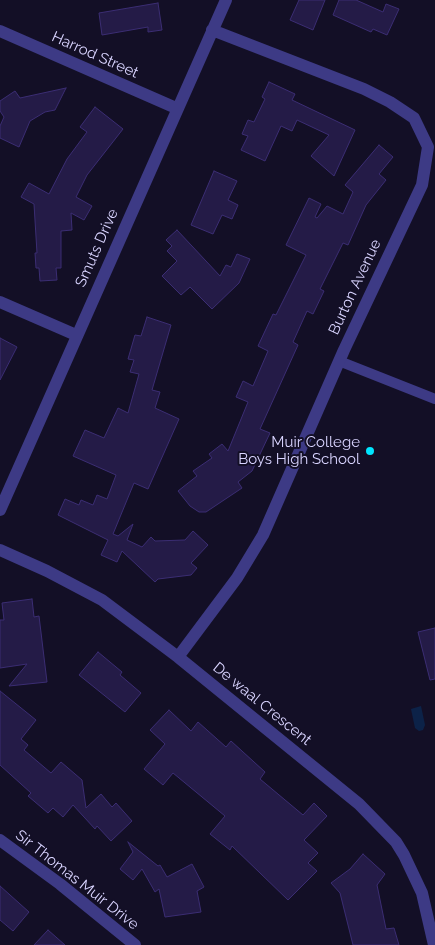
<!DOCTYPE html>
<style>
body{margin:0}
canvas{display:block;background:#130f26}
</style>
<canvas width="435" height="945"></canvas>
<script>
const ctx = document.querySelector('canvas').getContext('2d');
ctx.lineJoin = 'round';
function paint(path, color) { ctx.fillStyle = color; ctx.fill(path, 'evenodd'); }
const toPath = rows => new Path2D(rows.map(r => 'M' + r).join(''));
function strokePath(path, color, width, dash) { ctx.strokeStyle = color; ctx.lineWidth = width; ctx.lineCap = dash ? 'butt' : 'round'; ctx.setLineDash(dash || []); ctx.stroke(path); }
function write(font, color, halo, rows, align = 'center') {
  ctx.font = font + ' Raleway,sans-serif'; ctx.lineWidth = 4; ctx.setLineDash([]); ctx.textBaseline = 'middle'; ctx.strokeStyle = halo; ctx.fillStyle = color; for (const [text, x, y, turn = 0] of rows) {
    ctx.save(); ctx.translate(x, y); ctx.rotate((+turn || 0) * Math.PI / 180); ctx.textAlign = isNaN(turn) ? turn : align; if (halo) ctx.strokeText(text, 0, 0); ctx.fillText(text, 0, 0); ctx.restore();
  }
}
paint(toPath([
 [421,706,425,725,423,730,419,731,415,728,411,709]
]), '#0c2248');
const building = toPath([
 [299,0,325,0,313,30,290,20,299,0],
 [339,0,356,0,383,12,386,4,399,9,387,35,373,29,371,32,333,15,339,0],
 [158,3,162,30,148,32,148,27,102,35,99,13,158,3],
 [269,82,295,94,292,100,355,130,334,176,311,156,329,135,297,120,292,131,281,126,265,161,241,150,248,136,242,134,248,120,254,122,265,99,262,97,269,82],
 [66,88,55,110,45,112,30,121,19,147,0,138,0,126,4,117,0,111,0,101,15,91,20,98,66,88],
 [95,107,123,129,87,175,76,197,92,206,84,220,71,213,72,230,61,231,61,268,56,268,57,280,40,281,39,268,36,268,35,253,37,253,34,204,21,197,29,183,49,194,67,159,87,132,80,127,95,107],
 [379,145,393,157,379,174,386,180,366,205,348,245,343,243,320,289,324,291,313,314,307,311,293,342,298,345,260,429,270,433,252,471,238,482,242,488,206,512,199,512,190,506,178,491,197,476,193,471,212,458,209,454,222,444,228,451,248,402,236,397,243,381,253,386,268,351,258,346,273,314,276,315,306,255,286,245,309,198,321,204,315,217,317,218,327,206,343,214,353,192,345,185,379,145],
 [214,171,237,181,228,200,238,205,232,219,222,215,213,234,191,225,214,171],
 [177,230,220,276,226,265,231,267,237,254,250,259,239,283,212,309,190,287,181,295,162,276,177,261,167,251,172,246,166,240,177,230],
 [147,317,171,325,152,390,160,392,155,408,179,419,148,489,134,483,113,534,118,536,133,524,127,540,142,547,151,537,155,541,185,540,193,531,208,545,191,563,197,568,191,575,158,579,155,582,122,551,117,562,101,555,108,540,58,515,65,499,79,505,81,500,93,505,97,495,107,499,116,475,73,456,85,430,104,438,118,408,128,413,139,374,130,372,134,360,128,359,135,335,141,336,147,317],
 [0,338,17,347,0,380,0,338],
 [32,599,34,617,39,616,47,682,9,686,27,664,0,668,0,620,4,620,2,603,32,599],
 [435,628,435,679,430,680,418,632,435,628],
 [98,652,122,672,120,675,141,693,125,712,79,675,98,652],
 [0,691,36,720,21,739,28,745,24,750,51,773,61,762,82,780,86,808,101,794,112,807,116,803,132,821,111,841,97,826,95,829,73,805,63,817,53,808,48,813,28,796,31,793,0,765,0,691],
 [169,710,191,731,198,722,226,747,231,741,265,772,260,779,303,815,314,803,327,816,304,840,318,853,308,863,317,871,288,900,232,846,230,850,210,834,225,816,173,773,163,785,144,769,165,744,150,730,169,710],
 [128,842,158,866,160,865,167,877,192,864,204,887,197,891,201,912,165,917,159,889,155,892,142,869,133,880,120,869,133,852,128,842],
 [363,854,385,874,377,885,386,929,394,928,399,945,353,945,340,893,331,883,350,869,363,854],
 [0,886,29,912,13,931,0,920,0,886],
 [48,930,65,945,34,945,48,930]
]);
paint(building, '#241b47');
strokePath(building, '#3b2d73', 1);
strokePath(toPath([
 [339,361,435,399]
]), '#3d3a85', 10);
strokePath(toPath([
 [0,31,176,108],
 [0,302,76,335],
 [0,510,226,0],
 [0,550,47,571,102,600,178,657,359,804,396,842,404,855,422,893,434,945],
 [178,657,237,578,263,535,344,350,422,185,428,147,414,118,390,102,364,89,212,30],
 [0,840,60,884,135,945]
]), '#3d3a85', 12);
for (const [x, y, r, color] of [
 [370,451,5,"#00e5ff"]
]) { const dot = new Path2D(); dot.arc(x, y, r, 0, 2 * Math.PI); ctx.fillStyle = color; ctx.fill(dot); strokePath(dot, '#130f26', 2); }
write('15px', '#d9d4ff', '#130f26', [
 ["Harrod Street",95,55,24],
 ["Smuts Drive",97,248,-66],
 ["Burton Avenue",355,287,-65],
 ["De waal Crescent",262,704,39],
 ["Sir Thomas Muir Drive",77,880,38]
]);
write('15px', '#d9d4ff', '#130f26', [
 ["Muir College",360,442],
 ["Boys High School",360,459]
], 'right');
</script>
